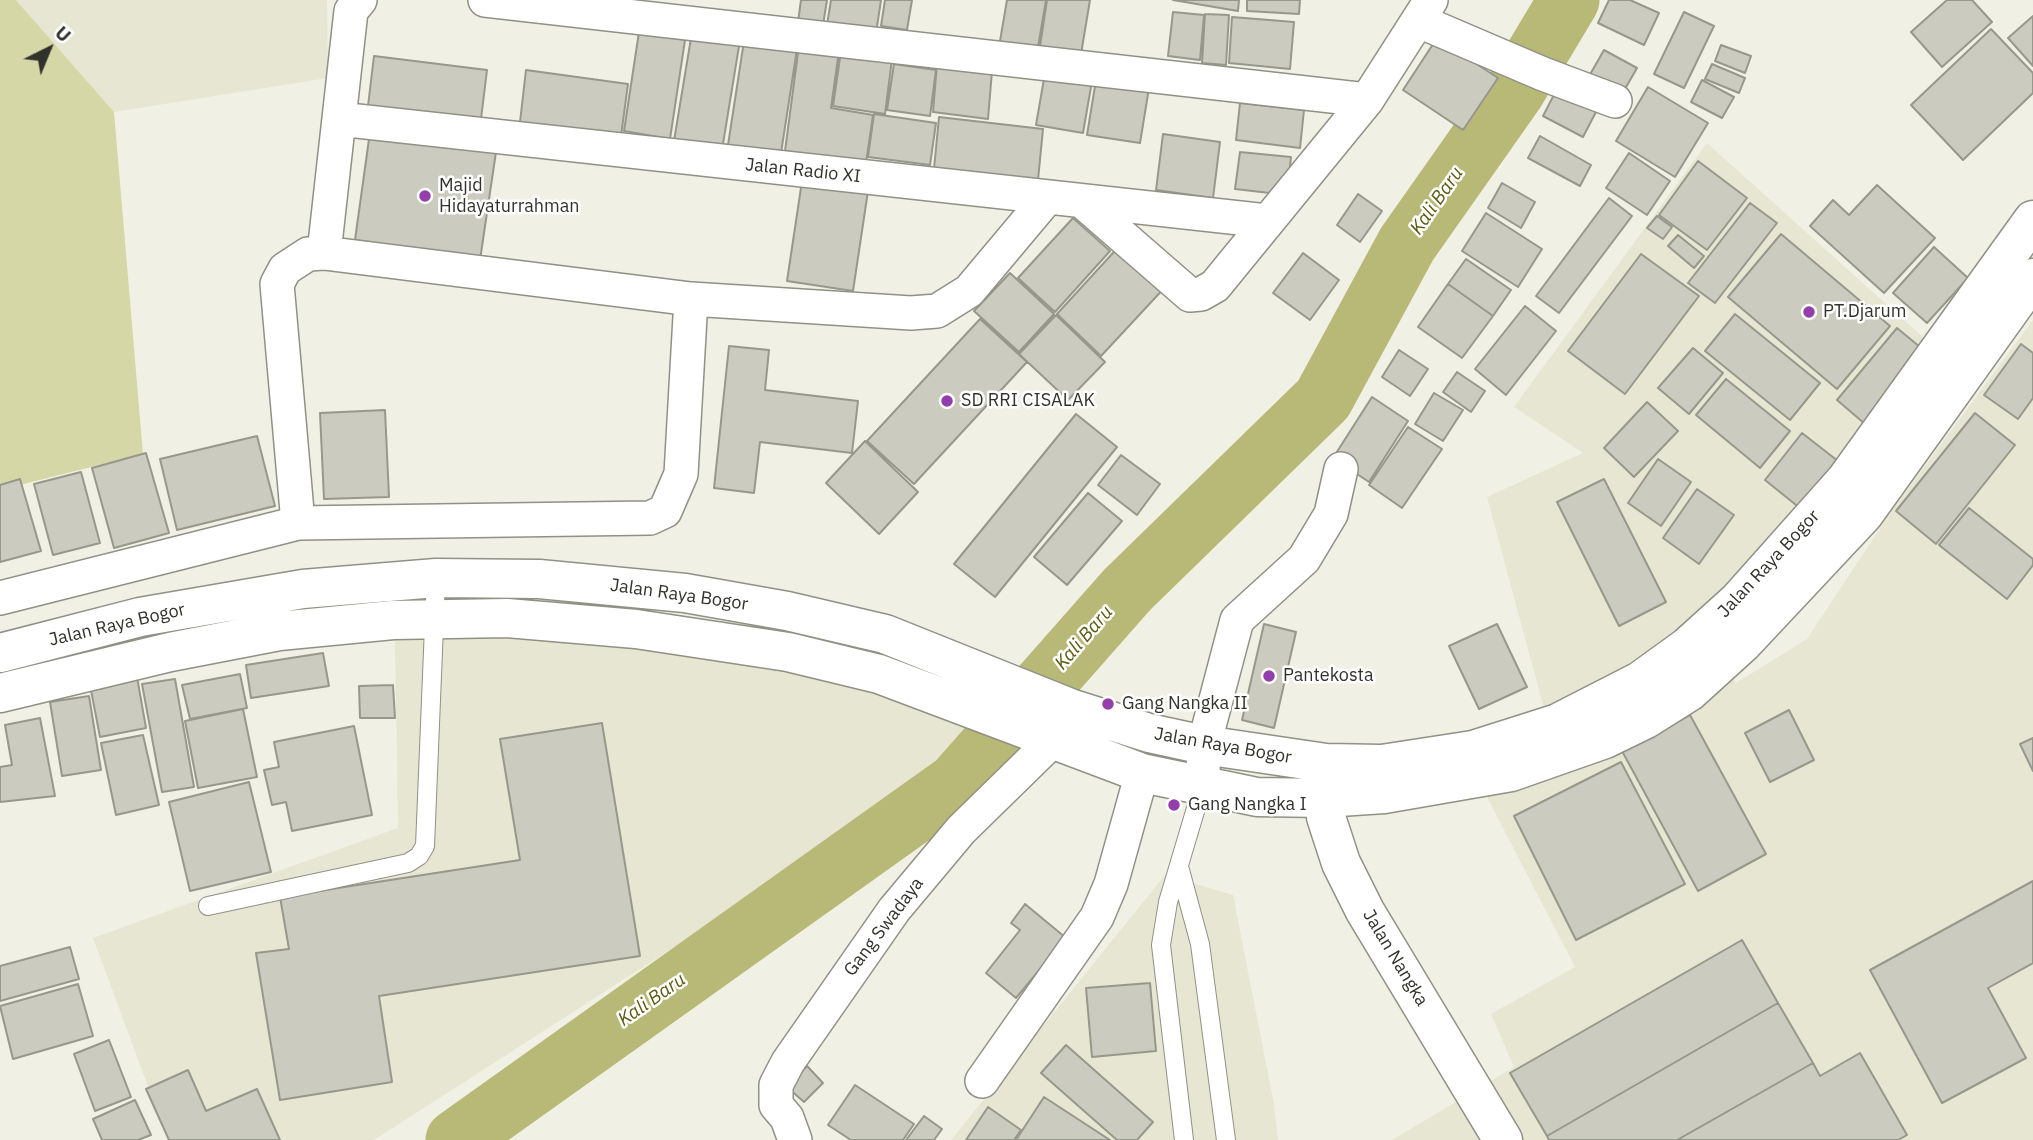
<!DOCTYPE html>
<style>
body{margin:0}
#map{position:relative;width:2033px;height:1140px;overflow:hidden;background:#f0f1e4;font-family:"IBM Plex Sans",sans-serif}
canvas{display:block}
.north{position:absolute;left:14px;top:14px;width:70px;height:70px;-webkit-text-stroke:5px #fff;paint-order:stroke;rotate:43deg;font-size:19px;font-weight:700;line-height:28px;text-align:center;color:#32322d}
.north::after{content:'';display:block;margin:auto;width:24px;height:32px;background:#32322d;clip-path:polygon(50% 0,100% 100%,50% 72%,0 100%)}
</style>
<div id="map">
<canvas width="2033" height="1140"></canvas>
<div class="north">U</div>
</div>
<script>
const ctx = document.querySelector('canvas').getContext('2d');
ctx.lineJoin = 'round';
function paint(path, color) { ctx.fillStyle = color; ctx.fill(path, 'evenodd'); }
const toPath = rows => new Path2D(rows.map(r => 'M' + r).join(''));
function strokePath(path, color, width, dash) { ctx.strokeStyle = color; ctx.lineWidth = width; ctx.lineCap = dash ? 'butt' : 'round'; ctx.setLineDash(dash || []); ctx.stroke(path); }
function write(font, color, halo, rows, align = 'center') {
  ctx.font = font + ' "IBM Plex Sans",sans-serif'; ctx.lineWidth = 5; ctx.setLineDash([]); ctx.textBaseline = 'middle'; ctx.strokeStyle = halo; ctx.fillStyle = color; for (const [text, x, y, turn = 0] of rows) {
    ctx.save(); ctx.translate(x, y); ctx.rotate((+turn || 0) * Math.PI / 180); ctx.textAlign = isNaN(turn) ? turn : align; if (halo) ctx.strokeText(text, 0, 0); ctx.fillText(text, 0, 0); ctx.restore();
  }
}
paint(toPath([
 [16,0,327,0,328,78,114,112],
 [1707,143,1934,347,1699,627,1736,683,1807,639,1893,509,2033,320,2033,1140,1392,1140,1514,1067,1491,1014,1575,967,1487,797,1560,768,1487,497,1583,453,1514,407],
 [516,631,777,648,976,731,917,791,374,1140,168,1140,93,938,398,828,395,636],
 [1165,875,1233,895,1274,1104,1278,1140,951,1140]
]), '#e6e6d2');
paint(toPath([
 [0,0,16,0,114,112,143,454,0,490]
]), '#d6d7a6');
strokePath(toPath([
 [456,1140,957,783,1127,590,1323,399,1407,244,1514,92,1569,0]
]), '#b8b977', 61);
const building = toPath([
 [801,0,827,0,823,25,798,22,801,0],
 [831,0,881,0,876,33,827,25,831,0],
 [885,0,912,0,907,30,881,26,885,0],
 [1007,0,1046,0,1037,53,999,47,1007,0],
 [1047,0,1090,0,1080,60,1039,53,1047,0],
 [1173,0,1239,0,1238,11,1173,0],
 [1247,0,1300,0,1299,14,1247,11,1247,0],
 [1609,0,1630,0,1659,13,1644,45,1598,23,1609,0],
 [1947,0,1972,0,1992,22,1942,67,1911,32,1947,0],
 [1173,12,1204,15,1200,60,1168,56,1173,12],
 [1684,12,1714,26,1684,88,1654,74,1684,12],
 [1205,14,1229,15,1226,65,1202,63,1205,14],
 [2033,16,2033,66,2008,38,2033,16],
 [1232,17,1294,22,1290,69,1229,63,1232,17],
 [1991,29,2033,73,2033,93,1963,160,1911,105,1991,29],
 [639,32,685,40,670,139,624,131,639,32],
 [692,32,740,40,722,150,674,141,692,32],
 [1437,38,1498,78,1463,130,1403,90,1437,38],
 [744,41,797,49,781,153,728,145,744,41],
 [799,45,839,51,831,108,873,115,866,163,785,151,799,45],
 [1721,45,1751,56,1745,73,1715,61,1721,45],
 [1604,50,1637,68,1621,96,1588,78,1604,50],
 [841,51,892,59,885,114,833,106,841,51],
 [374,56,487,70,481,119,368,106,374,56],
 [894,64,936,70,930,116,887,110,894,64],
 [937,64,992,71,988,119,933,112,937,64],
 [1712,64,1745,78,1739,93,1705,79,1712,64],
 [526,70,628,84,621,136,520,122,526,70],
 [1045,73,1092,81,1083,133,1036,125,1045,73],
 [1096,80,1149,88,1140,143,1087,135,1096,80],
 [1702,80,1734,97,1722,118,1691,102,1702,80],
 [1558,87,1598,108,1583,137,1543,116,1558,87],
 [1648,87,1708,123,1675,177,1616,141,1648,87],
 [1240,103,1304,110,1300,148,1236,140,1240,103],
 [874,114,936,123,930,165,868,157,874,114],
 [939,117,1043,129,1038,180,934,169,939,117],
 [370,132,496,152,480,260,355,240,370,132],
 [1163,134,1220,142,1213,198,1156,190,1163,134],
 [1540,136,1591,165,1580,186,1528,158,1540,136],
 [1240,152,1291,157,1287,195,1235,189,1240,152],
 [1629,153,1670,181,1647,215,1606,188,1629,153],
 [1698,161,1747,198,1707,250,1659,215,1698,161],
 [802,181,868,191,853,291,787,281,802,181],
 [1502,183,1535,202,1521,228,1488,208,1502,183],
 [1877,185,1935,238,1884,293,1810,226,1833,200,1849,215,1877,185],
 [1358,194,1382,211,1360,242,1337,225,1358,194],
 [1609,198,1632,216,1559,313,1536,296,1609,198],
 [1750,203,1777,223,1715,303,1688,283,1750,203],
 [1486,213,1542,249,1518,287,1462,251,1486,213],
 [1657,216,1672,227,1663,239,1647,228,1657,216],
 [1073,218,1110,251,1055,312,1018,278,1073,218],
 [1781,234,1890,326,1837,389,1728,297,1781,234],
 [1678,235,1704,256,1694,268,1668,246,1678,235],
 [1123,242,1168,284,1101,356,1057,314,1123,242],
 [1934,247,1968,278,1927,323,1893,293,1934,247],
 [1303,253,1339,280,1310,320,1273,293,1303,253],
 [1641,254,1699,296,1625,394,1568,351,1641,254],
 [1466,259,1511,290,1493,316,1448,284,1466,259],
 [1010,273,1054,314,1019,352,974,311,1010,273],
 [1448,284,1493,316,1462,358,1418,327,1448,284],
 [1525,306,1556,331,1506,395,1475,369,1525,306],
 [1735,314,1820,383,1790,420,1705,351,1735,314],
 [1056,315,1105,362,1068,400,1019,354,1056,315],
 [980,319,1027,362,914,484,867,441,980,319],
 [1897,328,1926,352,1865,424,1837,400,1897,328],
 [2021,344,2033,353,2033,398,2018,419,1984,395,2021,344],
 [729,346,769,350,765,390,858,401,852,453,760,442,754,493,714,488,729,346],
 [1693,348,1723,373,1689,414,1658,388,1693,348],
 [1399,350,1428,369,1410,396,1382,377,1399,350],
 [1457,372,1485,391,1471,412,1443,392,1457,372],
 [1726,379,1790,431,1760,468,1696,415,1726,379],
 [1434,393,1463,410,1443,441,1415,424,1434,393],
 [1372,397,1408,421,1369,482,1333,458,1372,397],
 [1647,402,1678,431,1634,477,1604,448,1647,402],
 [385,410,389,497,324,499,320,413,385,410],
 [1975,413,2015,445,1936,544,1896,511,1975,413],
 [1076,414,1117,447,995,597,954,564,1076,414],
 [1408,427,1442,449,1402,508,1369,485,1408,427],
 [1802,433,1843,465,1806,513,1765,480,1802,433],
 [257,436,275,506,177,530,160,459,257,436],
 [865,441,918,492,879,534,826,483,865,441],
 [146,453,169,533,114,548,92,468,146,453],
 [1121,455,1160,484,1137,515,1098,485,1121,455],
 [1658,459,1691,482,1661,526,1628,503,1658,459],
 [81,472,100,543,53,555,34,484,81,472],
 [20,479,41,551,0,562,0,485,20,479],
 [1604,479,1666,602,1619,626,1557,502,1604,479],
 [1697,489,1734,515,1699,564,1663,538,1697,489],
 [1088,493,1122,521,1067,585,1034,557,1088,493],
 [1969,508,2033,559,2033,565,2007,599,1939,545,1969,508],
 [1264,624,1296,632,1274,728,1242,720,1264,624],
 [1497,624,1527,687,1479,709,1449,646,1497,624],
 [323,653,329,686,251,698,246,665,323,653],
 [240,674,247,708,190,719,182,685,240,674],
 [137,677,146,728,100,737,90,685,137,677],
 [175,679,194,787,162,792,142,684,175,679],
 [393,685,395,718,360,718,359,686,393,685],
 [89,696,101,770,62,776,50,702,89,696],
 [243,709,257,777,198,788,185,721,243,709],
 [1789,710,1814,760,1770,782,1745,733,1789,710],
 [1690,715,1766,854,1698,891,1622,751,1690,715],
 [40,718,55,796,0,802,0,767,12,765,5,725,40,718],
 [602,723,640,956,379,996,392,1082,280,1100,256,953,289,949,280,897,520,860,500,739,602,723],
 [354,726,372,815,292,831,286,802,272,805,264,770,279,767,274,742,354,726],
 [143,735,159,805,116,815,101,743,143,735],
 [2033,738,2033,771,2020,744,2033,738],
 [1621,762,1685,884,1576,940,1514,816,1621,762],
 [249,782,271,872,190,891,169,802,249,782],
 [2033,881,2033,963,1988,988,2026,1058,1942,1103,1870,970,2033,881],
 [1025,904,1066,938,1016,998,986,973,1020,930,1011,923,1025,904],
 [1742,940,1778,1003,1547,1136,1510,1073,1742,940],
 [70,947,79,979,0,1001,0,966,70,947],
 [1150,983,1156,1051,1092,1057,1086,988,1150,983],
 [78,984,93,1036,13,1059,0,1006,78,984],
 [1778,1003,1813,1063,1677,1140,1549,1140,1547,1136,1778,1003],
 [109,1040,131,1097,95,1111,74,1054,109,1040],
 [1066,1045,1153,1122,1137,1140,1117,1140,1041,1073,1066,1045],
 [1860,1053,1907,1135,1898,1140,1677,1140,1813,1063,1820,1076,1860,1053],
 [807,1066,823,1083,804,1102,787,1087,807,1066],
 [188,1070,206,1111,257,1089,280,1140,169,1140,146,1089,188,1070],
 [855,1085,914,1124,903,1140,851,1140,828,1125,855,1085],
 [1044,1097,1110,1140,1016,1140,1044,1097],
 [135,1100,151,1135,138,1140,102,1140,93,1119,135,1100],
 [988,1107,1021,1130,1014,1140,966,1140,988,1107],
 [924,1116,942,1129,934,1140,906,1140,924,1116]
]);
paint(building, '#cbccbf');
strokePath(building, '#97988c', 2);
const lane = toPath([
 [1180,870,1200,944,1226,1140],
 [208,906,408,863,419,856,425,846,436,578],
 [1184,1140,1161,945,1168,902,1202,788]
]);
const street = toPath([
 [485,0,1367,100],
 [1419,21,1543,74,1615,101],
 [339,119,1267,221],
 [1083,202,1190,295,1201,294,1215,286,1367,100,1431,0],
 [324,253,351,11,360,0],
 [298,523,277,284,285,269,308,254,324,253,691,299,911,313,937,311,969,291,1047,198],
 [0,598,298,523,650,518,665,511,681,474,691,299],
 [1203,771,1204,745,1237,620,1304,559,1331,514,1341,469],
 [982,1081,1097,917,1111,884,1142,773],
 [795,1140,787,1118,776,1105,776,1085,788,1062,894,910,961,830,1052,741]
]);
const secondary = toPath([
 [1326,765,1326,817,1341,863,1365,911,1503,1140]
]);
const highway = toPath([
 [0,653,140,617,303,589,436,578,539,579,685,593,787,611,885,634,1070,708,1149,733,1204,745,1326,763,1382,764,1473,750,1558,723,1640,681,1687,647,1739,600,1845,481,2033,220],
 [0,693,170,652,279,631,393,620,507,618,636,629,788,652,879,674,1142,773,1257,797,1324,798,1384,794,1511,772,1605,739,1646,719,1689,692,1743,643,1864,514,2033,278]
]);
strokePath(lane, '#909185', 20);
strokePath(street, '#909185', 36);
strokePath(secondary, '#909185', 41);
strokePath(highway, '#909185', 41);
strokePath(lane, '#fff', 18);
strokePath(street, '#fff', 33);
strokePath(secondary, '#fff', 38);
strokePath(highway, '#fff', 38);
for (const [x, y, r, color] of [
 [425,196,7,"#943eab"],
 [1809,312,7,"#943eab"],
 [947,401,7,"#943eab"],
 [1269,676,7,"#943eab"],
 [1108,704,7,"#943eab"],
 [1174,805,7,"#943eab"]
]) { const dot = new Path2D(); dot.arc(x, y, r, 0, 2 * Math.PI); ctx.fillStyle = color; ctx.fill(dot); strokePath(dot, '#fff', 2.5); }
write('18px', '#32322d', '#fff', [
 ["Jalan Radio XI",803,171,6],
 ["Jalan Raya Bogor",1769,564,-47],
 ["Jalan Raya Bogor",679,595,8],
 ["Jalan Raya Bogor",117,625,-13],
 ["Jalan Raya Bogor",1223,746,10],
 ["Gang Swadaya",884,927,-53],
 ["Jalan Nangka",1395,958,59]
]);
write('18px', '#32322d', '#fff', [
 ["Majid",439,186],
 ["Hidayaturrahman",439,207],
 ["PT.Djarum",1823,312],
 ["SD RRI CISALAK",961,401],
 ["Pantekosta",1283,676],
 ["Gang Nangka II",1122,704],
 ["Gang Nangka I",1188,805]
], 'left');
write('italic 19px', '#5c5b0d', '#fff', [
 ["Kali Baru",1437,201,-55],
 ["Kali Baru",1084,638,-49],
 ["Kali Baru",652,1000,-35]
]);
</script>
